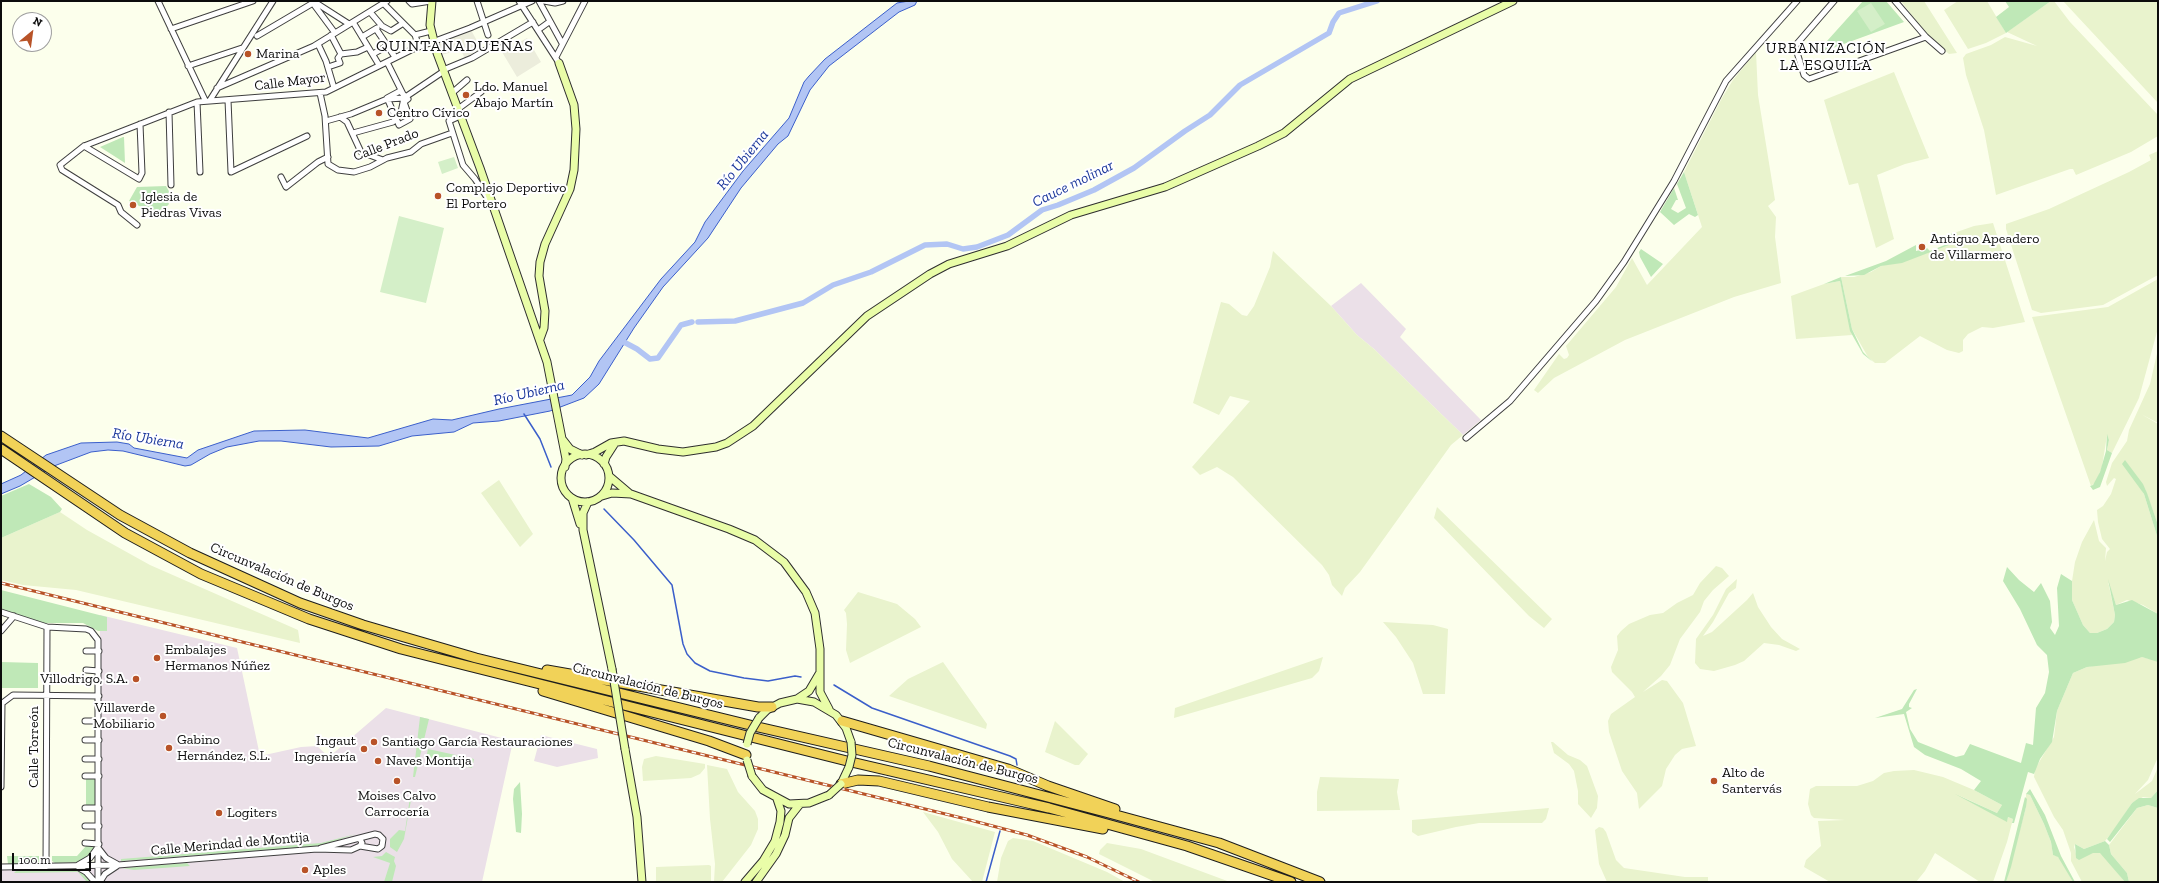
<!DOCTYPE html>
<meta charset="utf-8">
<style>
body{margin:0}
#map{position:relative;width:2159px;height:883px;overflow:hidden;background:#fcffec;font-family:"Zilla Slab",serif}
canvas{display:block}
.frame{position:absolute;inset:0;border:2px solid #0c0c0c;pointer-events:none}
.north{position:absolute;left:12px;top:12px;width:40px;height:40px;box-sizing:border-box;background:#fff;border:1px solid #9e9e9e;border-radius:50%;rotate:29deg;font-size:11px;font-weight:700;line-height:16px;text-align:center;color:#0c0c0c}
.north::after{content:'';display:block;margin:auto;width:14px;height:18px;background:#b85328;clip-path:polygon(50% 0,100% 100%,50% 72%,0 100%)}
.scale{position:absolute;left:12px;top:853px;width:79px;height:18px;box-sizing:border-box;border:2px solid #0c0c0c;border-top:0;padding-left:5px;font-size:12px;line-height:14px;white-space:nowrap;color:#0c0c0c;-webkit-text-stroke:3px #fff;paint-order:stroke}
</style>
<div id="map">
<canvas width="2159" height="883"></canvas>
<div class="frame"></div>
<div class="north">N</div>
<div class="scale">100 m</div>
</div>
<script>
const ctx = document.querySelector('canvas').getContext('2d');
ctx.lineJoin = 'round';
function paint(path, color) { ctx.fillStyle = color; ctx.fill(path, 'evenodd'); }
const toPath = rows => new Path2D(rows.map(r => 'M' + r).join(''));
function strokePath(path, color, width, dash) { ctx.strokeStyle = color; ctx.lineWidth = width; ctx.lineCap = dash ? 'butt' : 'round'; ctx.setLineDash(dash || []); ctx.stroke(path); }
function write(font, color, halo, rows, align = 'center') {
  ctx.font = font + ' "Zilla Slab",serif'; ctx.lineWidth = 4; ctx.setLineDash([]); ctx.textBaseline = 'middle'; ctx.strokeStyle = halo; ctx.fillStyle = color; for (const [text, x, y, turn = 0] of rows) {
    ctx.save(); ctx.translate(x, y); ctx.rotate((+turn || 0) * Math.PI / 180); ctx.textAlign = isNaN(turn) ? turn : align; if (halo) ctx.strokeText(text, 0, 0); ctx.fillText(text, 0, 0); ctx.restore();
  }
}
paint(toPath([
 [1361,283,1406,329,1400,337,1481,420,1463,435,1374,349,1357,335,1331,306],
 [100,615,237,648,260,756,301,747,317,746,329,757,386,708,513,741,482,882,1,882,1,867,98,866],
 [541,735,597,749,598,758,557,767,534,761]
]), '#ebe0e8');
paint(toPath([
 [1901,1,1924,1,1957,53,1949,54,1927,35],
 [1958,1,1987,1,2006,33,1986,43,1968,49,1944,10],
 [2051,1,2054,1,2070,22,2158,115,2158,136,2131,152,2076,175,2073,169,2070,169,1996,195,1984,130,1966,75,1963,58,1966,54,1991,45,2005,37,2037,46,2007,32],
 [2063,1,2158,1,2158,103],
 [1756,52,1758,95,1775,200,1768,206,1776,217,1775,237,1781,283,1734,297,1625,340,1554,378,1538,393,1534,390,1559,354,1564,359,1567,358,1569,355,1566,346,1616,287,1632,258,1647,285,1702,227,1684,172,1722,98,1733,80],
 [1894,72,1929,158,1905,164,1877,175,1894,239,1876,248,1858,183,1849,185,1824,100],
 [2158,151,2158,275,2103,305,2041,313,2032,310,2006,229,2006,224,2049,209,2129,172,2151,160,2149,155],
 [1993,223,2025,322,1993,328,1982,327,1968,334,1963,340,1963,351,1959,353,1947,350,1920,336,1885,363,1875,363,1868,357,1852,329,1841,277,1854,277,1871,272,1881,266,1954,243,1954,233,1974,226],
 [1273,251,1331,306,1357,335,1374,349,1463,435,1451,445,1360,572,1345,588,1342,596,1332,585,1329,575,1322,565,1233,477,1217,467,1200,475,1192,467,1250,401,1230,396,1219,415,1193,403,1221,302,1229,304,1242,315,1247,316,1254,306,1270,267],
 [2158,279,2158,328,2139,398,2112,453,2107,450,2109,440,2107,435,2102,467,2096,482,2091,486,2032,317,2108,307],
 [1840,281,1852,335,1796,339,1791,296,1824,284],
 [2158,349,2158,423,2141,414,2158,424,2158,525,2145,489,2125,461,2144,494,2158,539,2158,614,2143,605,2127,600,2116,605,2108,581,2115,615,2114,622,2107,629,2097,633,2090,633,2083,625,2072,600,2072,581,2075,562,2082,542,2094,520,2099,541,2106,548,2105,561,2107,552,2110,549,2102,539,2098,522,2097,510,2103,506,2111,494,2116,479,2114,478,2107,486,2106,482,2112,463,2127,441,2129,430,2150,384],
 [499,480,533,534,520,547,481,493],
 [1437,507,1552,619,1544,628,1529,616,1434,518],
 [60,512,87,530,150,565,298,630,300,643,76,590,23,585,1,580,1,538],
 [1716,566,1722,568,1729,576,1713,590,1704,601,1700,612,1680,639,1670,665,1661,676,1643,692,1662,680,1667,681,1683,703,1696,746,1682,749,1675,755,1666,769,1662,786,1639,809,1637,793,1622,771,1609,732,1608,721,1611,714,1635,697,1632,692,1612,672,1611,667,1618,650,1617,636,1621,631,1629,624,1650,615,1663,613,1677,603,1693,595,1700,583],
 [1737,579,1736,588,1729,593,1713,622,1703,636,1712,632,1747,600,1753,593,1758,607,1771,627,1782,639,1800,649,1796,651,1779,645,1764,643,1744,661,1735,665,1714,671,1700,669,1695,663,1696,639,1713,615,1726,589],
 [858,592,897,604,915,619,921,627,850,663,846,650,847,624,846,613,844,610],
 [1383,622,1433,625,1448,629,1445,694,1423,694,1413,663,1396,637],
 [1323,657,1319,671,1312,678,1174,718,1175,708],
 [2142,657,2158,661,2158,757,2148,780,2135,794,2152,781,2158,767,2158,790,2151,798,2143,797,2132,803,2115,829,2105,841,2084,849,2075,844,2074,847,2077,857,2096,852,2102,853,2125,882,2082,882,2071,861,2071,853,2063,830,2054,817,2034,777,2035,769,2054,737,2057,711,2073,673,2087,667],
 [943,662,987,724,986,729,889,696,908,679],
 [1055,721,1088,754,1079,765,1075,765,1045,752],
 [1551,742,1553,742,1568,755,1580,760,1587,766,1598,796,1597,808,1591,818,1578,804,1578,791,1574,771,1569,764,1554,753],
 [656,756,705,764,705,768,700,774,691,778,643,781,642,767,644,759],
 [707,765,727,769,738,792,755,811,758,819,758,829,751,845,722,882,714,882,715,864,710,819],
 [1914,770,1943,777,1974,790,2002,805,1997,813,1958,795,2007,821,2008,817,2013,819,2007,842,1993,882,1980,882,1935,853,1925,871,1916,882,1830,882,1804,867,1806,860,1821,846,1818,821,1845,820,1814,818,1811,815,1808,804,1810,789,1816,786,1857,786,1873,781,1884,773,1894,771],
 [1320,777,1399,779,1397,792,1400,810,1317,811,1317,792],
 [2026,794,2030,795,2044,824,2051,842,2053,855,2057,856,2062,861,2073,882,2006,882,2026,807],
 [2148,805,2158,808,2158,882,2129,882,2127,873,2111,854,2109,845,2137,808],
 [1549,808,1546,819,1542,823,1479,823,1456,827,1418,836,1412,832,1412,820],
 [923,812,995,832,982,882,973,882,952,859,938,832],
 [1599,827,1603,828,1606,832,1616,860,1624,868,1685,877,1708,877,1708,881,1607,882,1599,864,1595,830],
 [1013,838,1033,841,1107,872,1125,882,997,882,1001,858,1008,841],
 [1107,843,1141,849,1230,882,1155,882,1099,854,1100,850],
 [709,865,711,866,711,882,656,882,656,867]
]), '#e9f3cd');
paint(toPath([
 [1863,1,1886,1,1904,22,1819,53,1818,51],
 [2005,1,2051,1,2006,33,1996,17,2009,7],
 [124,137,125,163,100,147,123,137],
 [1684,172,1698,215,1695,217,1689,214,1674,225,1660,212,1674,188,1678,200,1676,200,1671,209,1678,213,1686,208,1677,184],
 [166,186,170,193,165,195,169,204,158,215,129,201,137,187],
 [1954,233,1954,243,1902,263,1881,266,1864,275,1845,276,1886,261,1916,245,1916,251,1927,248,1930,251,1952,242,1950,234],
 [1641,249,1663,264,1651,277,1640,257,1639,252],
 [1841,277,1852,329,1863,352,1873,362,1863,354,1850,331,1840,281,1824,284],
 [2107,434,2109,440,2107,450,2112,453,2100,487,2093,490,2090,486,2093,485,2100,472,2106,451],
 [2125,460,2143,484,2147,493,2158,525,2158,539,2144,494,2122,464],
 [29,484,51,497,62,509,60,512,1,538,1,496],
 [2007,567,2019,580,2034,592,2041,583,2050,601,2052,622,2050,628,2055,635,2059,626,2057,588,2061,574,2072,581,2072,600,2083,625,2090,633,2097,633,2107,629,2114,622,2115,615,2108,579,2116,605,2132,600,2158,614,2158,662,2142,657,2125,663,2087,667,2073,673,2057,711,2052,742,2040,759,2034,774,2028,772,2014,823,2012,823,2013,819,2008,817,2007,822,1955,794,1997,813,2002,805,1974,790,1981,781,1961,769,1925,755,1914,747,1904,714,1875,718,1902,709,1914,690,1917,689,1909,704,1909,707,1912,708,1906,712,1910,729,1918,742,1956,757,1964,755,1970,744,2021,763,2026,743,2033,745,2036,708,2045,693,2049,672,2047,655,2037,645,2020,609,2003,581],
 [1,590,107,617,107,631,98,631,83,623,43,623,1,609],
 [1,662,38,663,38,688,1,688],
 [420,717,429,719,415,777,413,777],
 [428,749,474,759,472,768,426,758],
 [86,779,96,779,96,806,86,806],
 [520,782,522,814,521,833,516,832,513,799,514,789],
 [2030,789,2045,815,2061,856,2075,882,2073,882,2058,857,2053,855,2051,842,2044,824,2030,795,2026,794],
 [2158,790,2158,808,2148,805,2137,808,2110,842,2107,839,2132,803,2139,798,2151,798],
 [410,797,411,800,404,839,397,852,390,847,390,839,399,830,405,831],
 [2025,797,2027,799,2026,807,2011,867,2006,882,2004,882],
 [356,834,320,846,121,861,121,859,321,843],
 [2105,841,2109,845,2111,854,2127,873,2129,882,2125,882,2100,853,2093,853,2079,860,2076,858,2075,844,2084,849],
 [86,846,95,846,88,856,79,862,55,863,52,861,52,856,77,856],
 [386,852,395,857,394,861,396,866,392,882,384,882,390,863,373,857,382,856],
 [7,856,39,856,39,862,36,864,8,864],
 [187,863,190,866,134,870,122,868],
 [74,870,85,874,92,882,87,882,78,872,14,873,16,871]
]), '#bfe8b7');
paint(toPath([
 [1871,3,1885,24,1871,32,1857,11],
 [454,157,458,168,442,174,438,162],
 [399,216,444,228,426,303,380,292]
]), '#d4efc8');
paint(toPath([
 [471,30,481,48,465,59,461,50,441,55,437,44],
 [527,38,541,62,517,77,502,52]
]), '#eceddc');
const water = toPath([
 [909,1,917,1,915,5,899,12,829,66,810,90,788,136,778,144,741,188,708,238,663,287,634,328,599,384,584,398,550,411,499,421,473,423,454,432,412,436,379,446,331,447,281,441,259,441,227,447,210,454,191,465,185,466,123,451,108,450,91,452,54,466,20,486,1,494,1,484,21,475,46,455,81,443,117,442,129,444,134,448,187,458,198,450,254,431,305,430,368,438,433,419,452,420,499,409,572,395,590,377,599,361,661,279,695,242,705,222,743,171,789,118,804,82,809,76,825,59,897,3,909,1]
]);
paint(water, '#b2c5f4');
strokePath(water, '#3b5fca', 1);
strokePath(toPath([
 [524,414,540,439,551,467],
 [604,509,634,540,672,585,683,644,687,654,695,663,710,671,744,678,768,681,795,676,801,677],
 [834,685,872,708,1010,756,1016,759,1017,765],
 [986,882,1000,831]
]), '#3b5fca', 1.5);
strokePath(toPath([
 [698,322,735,321,803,303,833,285,871,272,925,245,947,244,963,249,977,247,1008,235,1042,210,1058,205,1094,190,1134,168,1185,131,1210,115,1240,85,1329,33,1333,22,1339,13,1377,1],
 [622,341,637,349,650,359,658,358,681,325,692,322]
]), '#b2c5f4', 5.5);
const street = toPath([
 [158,1,205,100],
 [313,1,349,24],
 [409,1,412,4,431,1],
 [477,1,488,35],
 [519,1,559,63],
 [539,1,562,43],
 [544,1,555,3,563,1],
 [1834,1,1795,46,1804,75,1809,79,1926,37],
 [1895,1,1926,37,1942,51],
 [312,2,335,33],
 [383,3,415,35,419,47],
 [370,12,382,26,391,31,402,24],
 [353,22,379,65],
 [171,29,253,1],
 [376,29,395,57],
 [538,30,549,22],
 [331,35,341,54,357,52,368,47],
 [415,35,431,31],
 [257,36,313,3],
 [362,37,377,28],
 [318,44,326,61,334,88],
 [373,54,387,46],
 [556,57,585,1],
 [387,62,403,94],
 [188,66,242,48],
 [328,67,340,63,338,58,341,54],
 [443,70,472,58,533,22],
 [217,88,314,46,387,1],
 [400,91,408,99,404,102,410,119,399,125,387,98,400,91],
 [320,93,325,116,328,164,338,170,354,172,370,167,387,158,411,152,421,144,452,133],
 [452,93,467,80],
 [210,100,273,1],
 [228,100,231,172,307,136],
 [197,102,200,172],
 [458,109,481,92],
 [169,112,171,185],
 [460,116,449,121,463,165,475,179,490,202],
 [340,117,347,122,361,152,383,160],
 [326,121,351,114,387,99,404,98],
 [353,133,393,122,401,112,404,98,444,71],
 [84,146,139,179,142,173,140,124],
 [281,177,286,187,318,162,328,157],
 [137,225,121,212,118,205,62,170,60,165,84,146,197,102,326,92,411,50,470,28,532,1],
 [1466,438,1510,401,1596,301,1624,262,1674,181,1726,81,1797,1],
 [1,612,47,627,86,629,91,631,98,640,98,882],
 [1,631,14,616],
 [86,651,99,651],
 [86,670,99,671],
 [1,704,13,695,99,696],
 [85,721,99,721],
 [85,740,99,740],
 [85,759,99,759],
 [85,776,99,776],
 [1,787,2,703],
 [85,808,99,808],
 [85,826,99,826],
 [85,843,99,844],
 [321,848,375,834,379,835,383,839,382,846,378,849,360,846],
 [99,849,106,858,117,864],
 [78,865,90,858,98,847],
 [1,867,118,865,317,849,351,850,360,846,362,843,360,839],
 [46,867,47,627],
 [79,868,86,872,95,882],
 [100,882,105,874,117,866]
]);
const secondary = toPath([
 [432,1,430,25,437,53,480,168,547,362,566,459,565,467],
 [540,339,544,328,545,311,539,276,540,262,545,244,570,189,574,170,576,129,574,105,559,63],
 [563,440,570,449,582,455],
 '561 478a24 24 0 1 1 48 0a24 24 0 1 1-48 0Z',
 [586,455,595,452,611,443,624,441,658,449,683,452,716,447,727,443,753,426,867,316,930,274,949,264,1007,246,1071,215,1165,187,1258,146,1284,133,1350,79,1513,1],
 [604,464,606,457,615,443],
 [609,476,629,493],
 [602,496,612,493,631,494,729,529,755,540,784,562,806,592,815,613,820,649,820,692,829,709],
 [572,498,580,524],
 [588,502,583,513,583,530,612,669],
 [797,699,809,691,819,674],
 [759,718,767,710,780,703,797,699,814,702,836,715,846,728,851,742],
 [625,749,637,817,642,882],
 [752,776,763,790,789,804,809,803,829,795],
 [841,784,849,767],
 [745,882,763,861,775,841,780,822,781,811,777,799],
 [756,882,776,854,785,835,789,818,800,804]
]);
const highway = toPath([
 [1,436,120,515,190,553,300,603,363,625,476,658,758,727,929,766,1105,812,1219,843,1320,882],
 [1,449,125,533,201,574,309,619,401,649,468,666,847,761,1049,808,1187,846,1291,882],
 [547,670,758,707,772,707],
 [543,691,709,741,746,755],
 [842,721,1008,769,1048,786,1115,809],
 [841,784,858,780,879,781,988,807,1103,829]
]);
strokePath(street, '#3f3f3f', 7);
strokePath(secondary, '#2e2e2e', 9);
strokePath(highway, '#1d1d1d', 11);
strokePath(street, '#fff', 5);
strokePath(secondary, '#e9fda8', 7);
strokePath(highway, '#f1d258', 9);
const rail = toPath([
 [1,583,970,820,1027,835,1087,857,1139,882]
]);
strokePath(rail, '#b85328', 3);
strokePath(rail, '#fff', 1.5, [4.5]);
const secondaryBridge = toPath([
 [612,669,625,749],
 [747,744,750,733,759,718],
 [747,760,752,776],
 [849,767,852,755,851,742],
 [829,795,841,784]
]);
strokePath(secondaryBridge, '#2e2e2e', 9, []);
strokePath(secondaryBridge, '#e9fda8', 7);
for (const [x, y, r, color] of [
 [248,54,4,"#b85328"],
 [466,95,4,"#b85328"],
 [379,113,4,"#b85328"],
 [438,196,4,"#b85328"],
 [133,205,4,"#b85328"],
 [1922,247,4,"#b85328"],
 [157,658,4,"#b85328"],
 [136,679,4,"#b85328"],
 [163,716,4,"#b85328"],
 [374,742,4,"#b85328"],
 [169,748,4,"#b85328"],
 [364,749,4,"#b85328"],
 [378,761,4,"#b85328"],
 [397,781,4,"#b85328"],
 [1714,781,4,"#b85328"],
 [219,813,4,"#b85328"],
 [305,870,4,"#b85328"]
]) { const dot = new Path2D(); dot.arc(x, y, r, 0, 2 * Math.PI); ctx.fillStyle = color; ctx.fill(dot); strokePath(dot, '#fff', 1.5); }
write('14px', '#0c0c0c', '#fff', [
 ["Marina",256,54],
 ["Ldo. Manuel",474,87],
 ["Abajo Martín",474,103],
 ["Centro Cívico",387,113],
 ["Complejo Deportivo",446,188],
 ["El Portero",446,204],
 ["Iglesia de",141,197],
 ["Piedras Vivas",141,213],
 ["Antiguo Apeadero",1930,239],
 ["de Villarmero",1930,255],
 ["Embalajes",165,650],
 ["Hermanos Núñez",165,666],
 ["Villodrigo, S.A.",128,679,"right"],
 ["Villaverde",155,708,"right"],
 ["Mobiliario",155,724,"right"],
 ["Gabino",177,740],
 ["Hernández, S.L.",177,756],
 ["Ingaut",356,741,"right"],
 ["Ingeniería",356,757,"right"],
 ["Santiago García Restauraciones",382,742],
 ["Naves Montija",386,761],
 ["Alto de",1722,773],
 ["Santervás",1722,789],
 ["Moises Calvo",397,796,"center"],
 ["Carrocería",397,812,"center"],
 ["Logiters",227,813],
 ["Aples",313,870]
], 'left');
write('14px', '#0c0c0c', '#fff', [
 ["Calle Mayor",290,82,-7],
 ["Calle Prado",386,145,-21],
 ["Circunvalación de Burgos",282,577,23],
 ["Circunvalación de Burgos",648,686,14],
 ["Calle Torreón",34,747,-90],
 ["Circunvalación de Burgos",963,761,14],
 ["Calle Merindad de Montija",230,844,-5]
]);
ctx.letterSpacing = '1px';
write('15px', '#0c0c0c', '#fff', [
 ["URBANIZACIÓN",1826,49],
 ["LA ESQUILA",1826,66]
]);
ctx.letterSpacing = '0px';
write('italic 15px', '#19359a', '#fff', [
 ["Río Ubierna",743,160,-51],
 ["Cauce molinar",1073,184,-26],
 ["Río Ubierna",529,393,-13],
 ["Río Ubierna",148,439,9]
]);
ctx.letterSpacing = '1px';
write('16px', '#0c0c0c', '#fff', [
 ["QUINTANADUEÑAS",455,46]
]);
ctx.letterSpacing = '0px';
</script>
